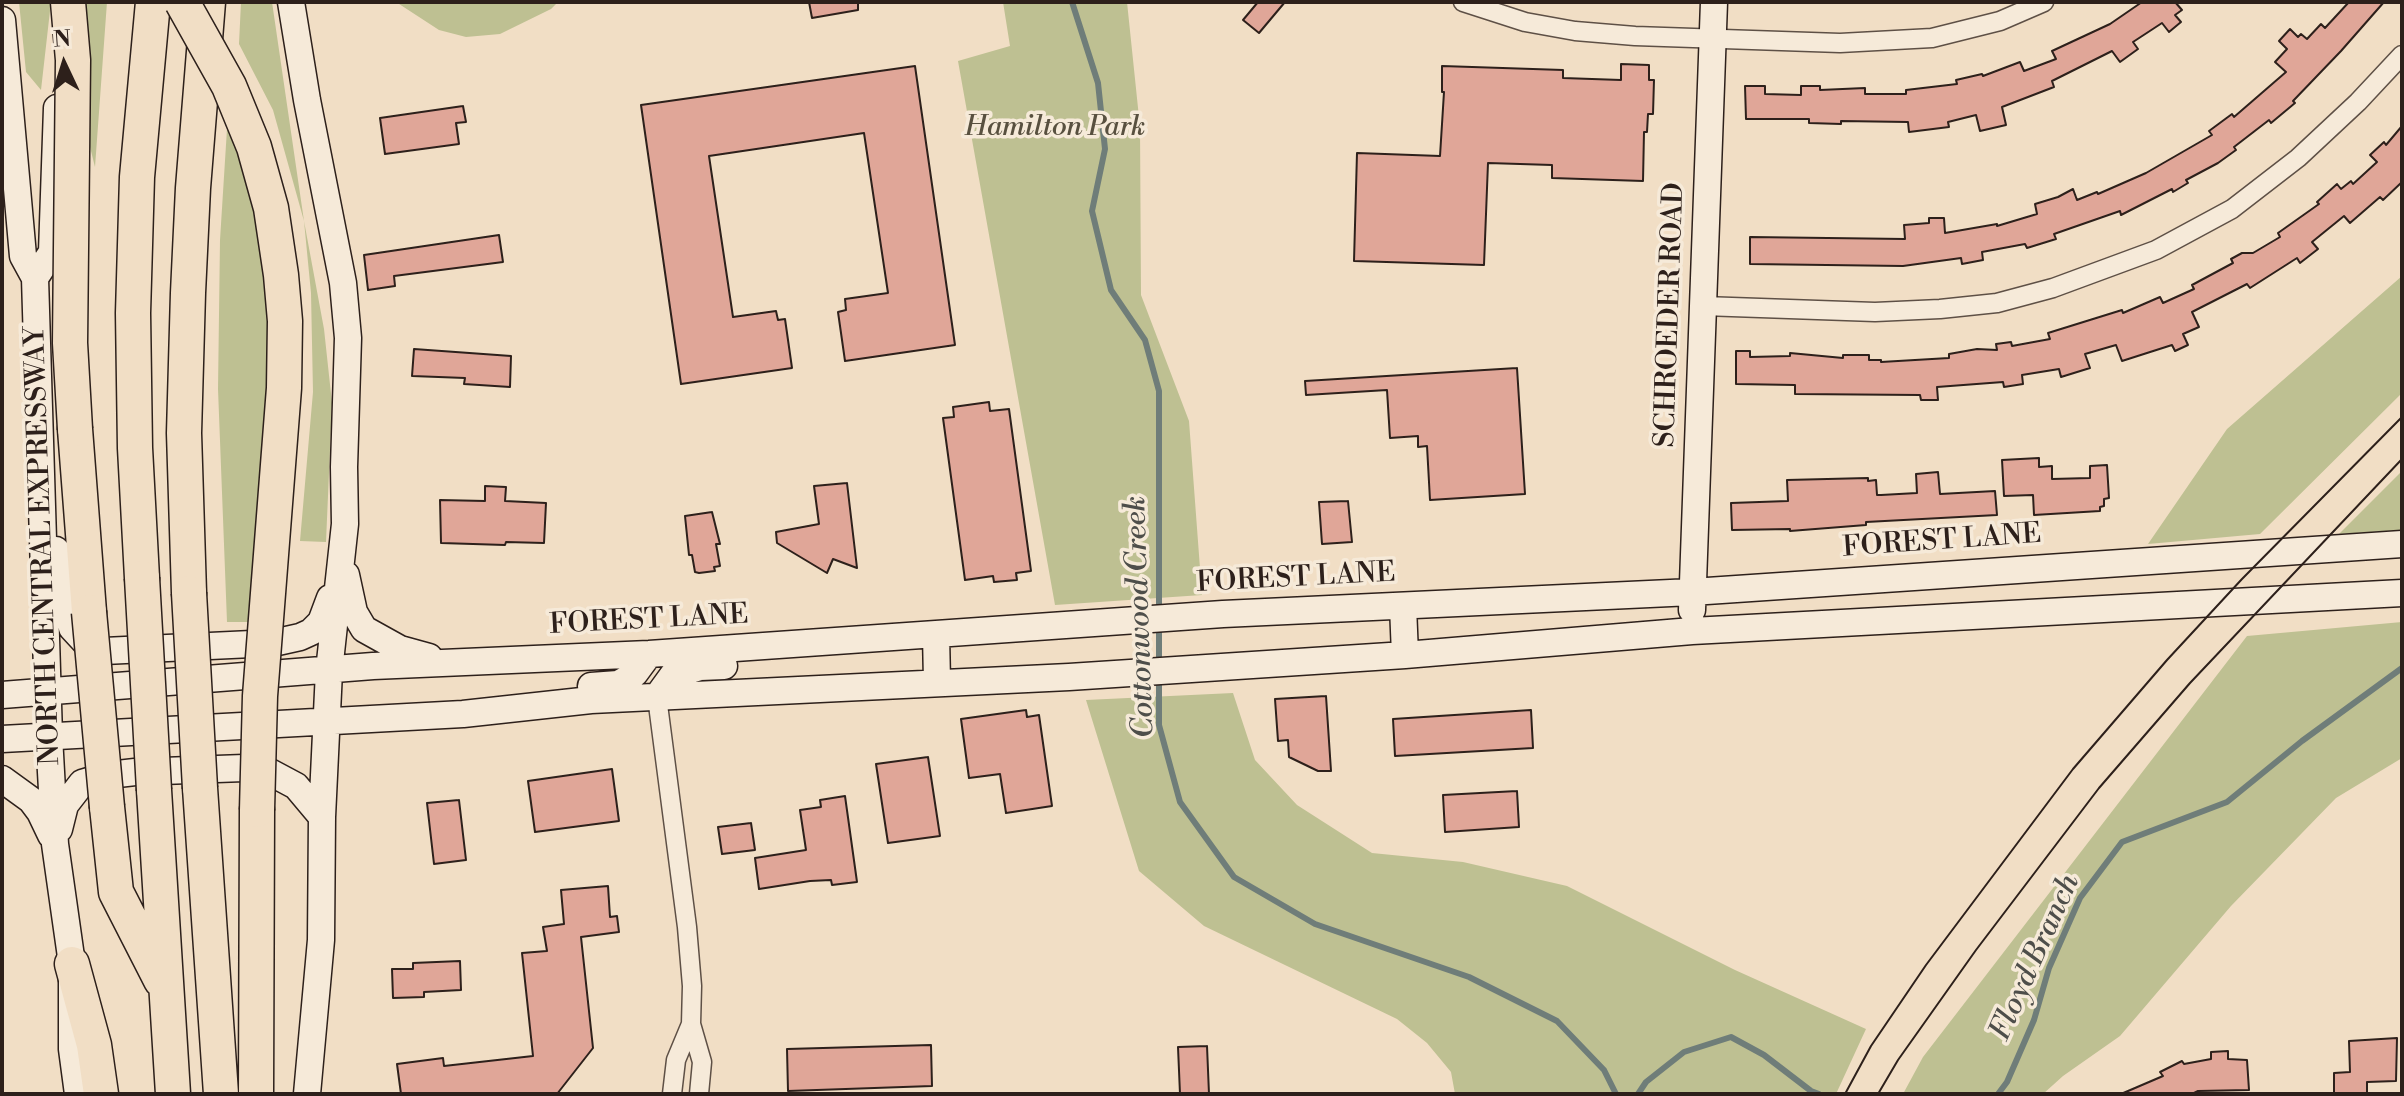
<!DOCTYPE html>
<style>
body{margin:0}
#map{position:relative;width:2404px;height:1096px;overflow:hidden;background:#f1dec5;font-family:"Libre Bodoni",serif}
canvas{display:block}
.frame{position:absolute;inset:0;border:4px solid #2d201b;pointer-events:none}
.north{position:absolute;left:24px;top:24px;width:80px;height:80px;-webkit-text-stroke:6px #f6ead9;paint-order:stroke;rotate:356deg;font-size:22px;font-weight:700;line-height:32px;text-align:center;color:#2d201b}
.north::after{content:'';display:block;margin:auto;width:28px;height:36px;background:#2d201b;clip-path:polygon(50% 0,100% 100%,50% 72%,0 100%)}
</style>
<div id="map">
<canvas width="2404" height="1096"></canvas>
<div class="frame"></div>
<div class="north">N</div>
</div>
<script>
const ctx = document.querySelector('canvas').getContext('2d');
ctx.lineJoin = 'round';
function paint(path, color) { ctx.fillStyle = color; ctx.fill(path, 'evenodd'); }
const toPath = rows => new Path2D(rows.map(r => 'M' + r).join(''));
function strokePath(path, color, width, dash) { ctx.strokeStyle = color; ctx.lineWidth = width; ctx.lineCap = dash ? 'butt' : 'round'; ctx.setLineDash(dash || []); ctx.stroke(path); }
function write(font, color, halo, rows, align = 'center') {
  ctx.font = font + ' "Libre Bodoni",serif'; ctx.lineWidth = 7; ctx.setLineDash([]); ctx.textBaseline = 'middle'; ctx.strokeStyle = halo; ctx.fillStyle = color; for (const [text, x, y, turn = 0] of rows) {
    ctx.save(); ctx.translate(x, y); ctx.rotate((+turn || 0) * Math.PI / 180); ctx.textAlign = isNaN(turn) ? turn : align; if (halo) ctx.strokeText(text, 0, 0); ctx.fillText(text, 0, 0); ctx.restore();
  }
}
paint(toPath([
 [19,2,51,2,41,90,26,72],
 [85,2,107,2,95,167,89,143],
 [241,2,272,2,304,221,324,329,332,403,326,542,300,541,313,392,311,293,304,221,273,110,239,44],
 [396,2,558,2,551,9,500,34,466,37,439,30],
 [1003,2,1127,2,1140,127,1141,295,1189,421,1202,595,1055,605,958,61,1010,46],
 [228,113,259,201,275,302,255,622,227,622,218,389,220,240],
 [2402,276,2402,393,2260,534,2148,544,2227,429],
 [2402,471,2402,530,2339,534],
 [2402,622,2402,758,2336,798,2231,906,2120,1036,2063,1076,2043,1094,1903,1094,1923,1057,2247,636],
 [1233,693,1255,760,1297,805,1372,853,1463,862,1567,886,1735,970,1866,1029,1836,1094,1455,1094,1451,1072,1427,1043,1397,1019,1204,926,1139,871,1086,700]
]), '#bec092');
strokePath(toPath([
 [1072,2,1098,83,1105,149,1092,211,1111,290,1145,340,1159,391,1159,610],
 [1159,626,1159,666],
 [1159,678,1159,725,1180,802,1234,877,1315,924,1469,977,1557,1021,1604,1070,1616,1094],
 [1638,1094,1646,1082,1684,1052,1731,1037,1764,1055,1811,1091,1819,1094],
 [1998,1094,2007,1082,2034,1020,2049,968,2080,898,2122,842,2227,802,2302,741,2402,668]
]), '#6f7d79', 6);
const building = toPath([
 [809,2,858,2,858,10,812,18,809,2],
 [1258,2,1285,2,1259,33,1243,20,1258,2],
 [2142,2,2175,2,2182,10,2175,15,2181,22,2169,32,2162,23,2133,42,2138,49,2120,62,2112,51,2052,81,2054,87,2002,107,2006,125,1980,131,1976,115,1948,122,1949,127,1909,132,1908,122,1841,121,1841,124,1809,123,1809,119,1746,119,1745,86,1765,86,1765,94,1801,95,1801,86,1820,86,1820,90,1865,88,1865,94,1906,94,1906,90,1957,84,1956,80,1982,74,1983,76,2020,62,2024,71,2056,59,2052,51,2110,24,2142,2],
 [2349,2,2384,2,2341,51,2293,101,2295,103,2271,123,2269,120,2234,147,2236,150,2218,163,2186,180,2188,183,2173,192,2172,189,2121,215,2120,211,2054,234,2056,239,2027,248,2025,244,1982,252,1983,260,1962,264,1961,258,1903,266,1750,264,1750,237,1905,239,1904,225,1929,223,1929,218,1944,218,1945,233,1997,224,1997,226,2037,214,2035,204,2058,197,2073,189,2077,200,2097,192,2098,194,2146,173,2212,135,2209,131,2232,114,2234,117,2286,72,2275,62,2287,49,2279,41,2290,29,2298,37,2301,34,2307,39,2321,24,2325,28,2349,2],
 [1621,64,1649,65,1649,80,1654,80,1653,114,1648,114,1647,132,1644,132,1643,181,1552,178,1552,165,1488,163,1484,265,1354,261,1357,153,1440,156,1444,92,1442,92,1442,66,1563,70,1563,78,1621,80,1621,64],
 [915,66,955,345,845,361,838,312,846,310,845,299,888,293,864,133,709,156,733,317,776,311,778,320,785,319,792,368,681,384,641,105,915,66],
 [463,106,466,122,456,123,459,144,385,154,380,118,463,106],
 [2402,126,2402,182,2383,200,2380,197,2350,223,2344,216,2312,242,2318,249,2300,263,2297,258,2250,288,2247,284,2192,312,2199,327,2183,334,2188,345,2175,351,2172,345,2122,361,2116,345,2085,354,2090,368,2061,377,2059,369,2022,375,2023,384,2004,387,2003,382,1937,387,1938,400,1921,400,1920,395,1795,394,1795,385,1736,384,1736,351,1750,351,1750,357,1790,356,1790,353,1843,358,1843,355,1869,355,1869,360,1881,360,1881,362,1949,358,1949,354,1977,349,1997,350,1996,344,2011,342,2012,346,2050,339,2048,333,2122,310,2123,313,2160,297,2163,303,2194,289,2192,285,2233,263,2231,259,2242,253,2253,253,2280,237,2278,233,2319,204,2317,202,2337,184,2341,189,2351,181,2353,184,2377,162,2370,155,2384,142,2386,145,2402,126],
 [499,235,503,262,394,276,395,286,368,290,364,255,499,235],
 [414,349,511,356,510,387,464,384,465,378,412,376,414,349],
 [1517,368,1525,494,1430,500,1427,446,1418,447,1418,436,1390,438,1387,390,1306,395,1305,381,1517,368],
 [989,402,990,411,1009,409,1031,571,1016,573,1017,580,994,582,993,576,965,580,943,418,954,417,953,407,989,402],
 [2039,458,2039,467,2052,466,2052,479,2090,478,2090,466,2107,465,2109,498,2104,499,2104,506,2100,507,2100,511,2034,515,2033,495,2004,496,2002,460,2039,458],
 [1938,472,1940,494,1995,491,1997,515,1866,522,1866,525,1790,531,1790,529,1732,530,1731,503,1788,501,1787,480,1868,478,1868,481,1876,480,1877,495,1881,495,1917,493,1916,474,1938,472],
 [847,483,857,568,833,559,827,573,777,543,776,532,819,524,814,486,847,483],
 [485,486,506,487,505,501,546,503,544,543,506,542,505,545,441,543,440,500,485,501,485,486],
 [1348,501,1352,542,1322,544,1319,502,1348,501],
 [712,512,720,544,716,544,720,566,714,567,715,571,699,573,695,572,692,555,689,555,685,516,712,512],
 [1326,696,1331,771,1318,771,1289,757,1288,740,1278,741,1275,699,1326,696],
 [1026,710,1027,717,1039,715,1052,806,1006,813,1000,774,969,778,961,719,1026,710],
 [1531,710,1533,748,1395,756,1393,719,1531,710],
 [928,757,940,836,888,843,876,764,928,757],
 [612,769,619,821,535,832,528,781,612,769],
 [1517,791,1519,827,1445,832,1443,795,1517,791],
 [845,796,857,882,832,885,831,880,810,881,759,889,755,858,806,850,800,810,821,807,820,800,845,796],
 [459,800,466,860,434,864,427,803,459,800],
 [751,823,755,850,722,854,718,827,751,823],
 [608,886,610,917,617,916,619,932,581,937,593,1048,557,1094,401,1094,397,1064,443,1058,444,1066,533,1056,522,953,547,951,543,927,564,924,561,890,608,886],
 [460,961,461,990,424,992,424,997,393,998,392,969,413,969,413,963,460,961],
 [2397,1038,2396,1081,2367,1082,2367,1094,2334,1094,2334,1073,2350,1072,2349,1041,2397,1038],
 [931,1045,932,1086,788,1091,787,1049,931,1045],
 [1207,1046,1209,1094,1180,1094,1178,1047,1207,1046],
 [2228,1051,2228,1059,2247,1060,2249,1090,2198,1091,2192,1094,2121,1094,2163,1076,2160,1072,2182,1061,2184,1064,2211,1059,2211,1052,2228,1051]
]);
paint(building, '#e0a698');
strokePath(building, '#2d201b', 2);
const street = toPath([
 [1463,2,1525,22,1575,31,1635,36,1840,43,1932,38,2000,21,2044,2],
 [1703,306,1875,312,1940,309,1997,303,2053,288,2156,250,2232,209,2298,158,2358,102,2402,55],
 [657,697,687,927,692,986,691,1024,702,1062,699,1094],
 [672,1094,676,1060,691,1024]
]);
const secondary = toPath([
 [291,2,307,100,343,283,348,338,344,467,345,524,329,671,322,817,321,940,307,1094],
 [2,20,23,256,35,278],
 [57,108,52,252,35,278,49,736,55,844,72,964,72,1049,78,1094],
 [56,550,72,628,85,642,104,651,273,643,300,637,311,632,321,622,330,598],
 [346,575,354,612,364,629,400,649,429,657],
 [1403,606,1405,655],
 [1692,610,1714,2],
 [936,634,937,682],
 [591,686,618,684,627,679,635,673,649,654],
 [2,695,373,666,649,654,1223,614,1692,592,2402,544],
 [657,697,673,675,700,667,724,666],
 [2,739,463,714,591,700,1069,677,1405,655,1692,631,2402,593],
 [2,779,31,800,40,812,51,835],
 [59,829,65,805,82,783,109,775,135,772,244,768,266,770,296,786,322,817]
]);
const highway = toPath([
 [75,429,89,612],
 [142,578,135,448,133,313,137,177,153,2],
 [189,593,184,433,188,293,193,188,208,2],
 [200,788,221,1094],
 [154,790,173,1094],
 [107,807,116,892,161,980],
 [72,964,94,1045,101,1094],
 [256,1094,257,810]
]);
strokePath(street, '#5e5046', 21);
strokePath(secondary, '#2d201b', 29);
strokePath(highway, '#2d201b', 37);
strokePath(street, '#f6ead9', 18);
strokePath(secondary, '#f6ead9', 26);
strokePath(highway, '#f1dec5', 34);
strokePath(toPath([
 [1845,1094,1871,1046,1926,965,2073,769,2167,660,2242,579,2402,417],
 [1878,1094,1898,1060,1976,950,2099,788,2190,683,2402,459]
]), '#2d201b', 2);
const highwayBridge = toPath([
 [68,2,73,60,70,343,75,429],
 [182,2,229,86,254,147,271,208,281,275,285,321,284,388,260,696,257,810],
 [142,578,154,790],
 [189,593,200,788],
 [89,612,107,807]
]);
strokePath(highwayBridge, '#2d201b', 37, []);
strokePath(highwayBridge, '#f1dec5', 34);
write('italic 28px', '#58503f', '#f6ead9', [
 ["Hamilton Park",1055,128]
]);
write('28px', '#2d201b', '#f6ead9', [
 ["SCHROEDER ROAD",1671,315,-88],
 ["FOREST LANE",1942,542,-4],
 ["NORTH CENTRAL EXPRESSWAY",44,546,-92],
 ["FOREST LANE",1296,579,-3],
 ["FOREST LANE",649,621,-3]
]);
write('italic 30px', '#4e4e4a', '#f6ead9', [
 ["Cottonwood Creek",1141,617,-92],
 ["Floyd Branch",2036,958,-66]
]);
</script>
